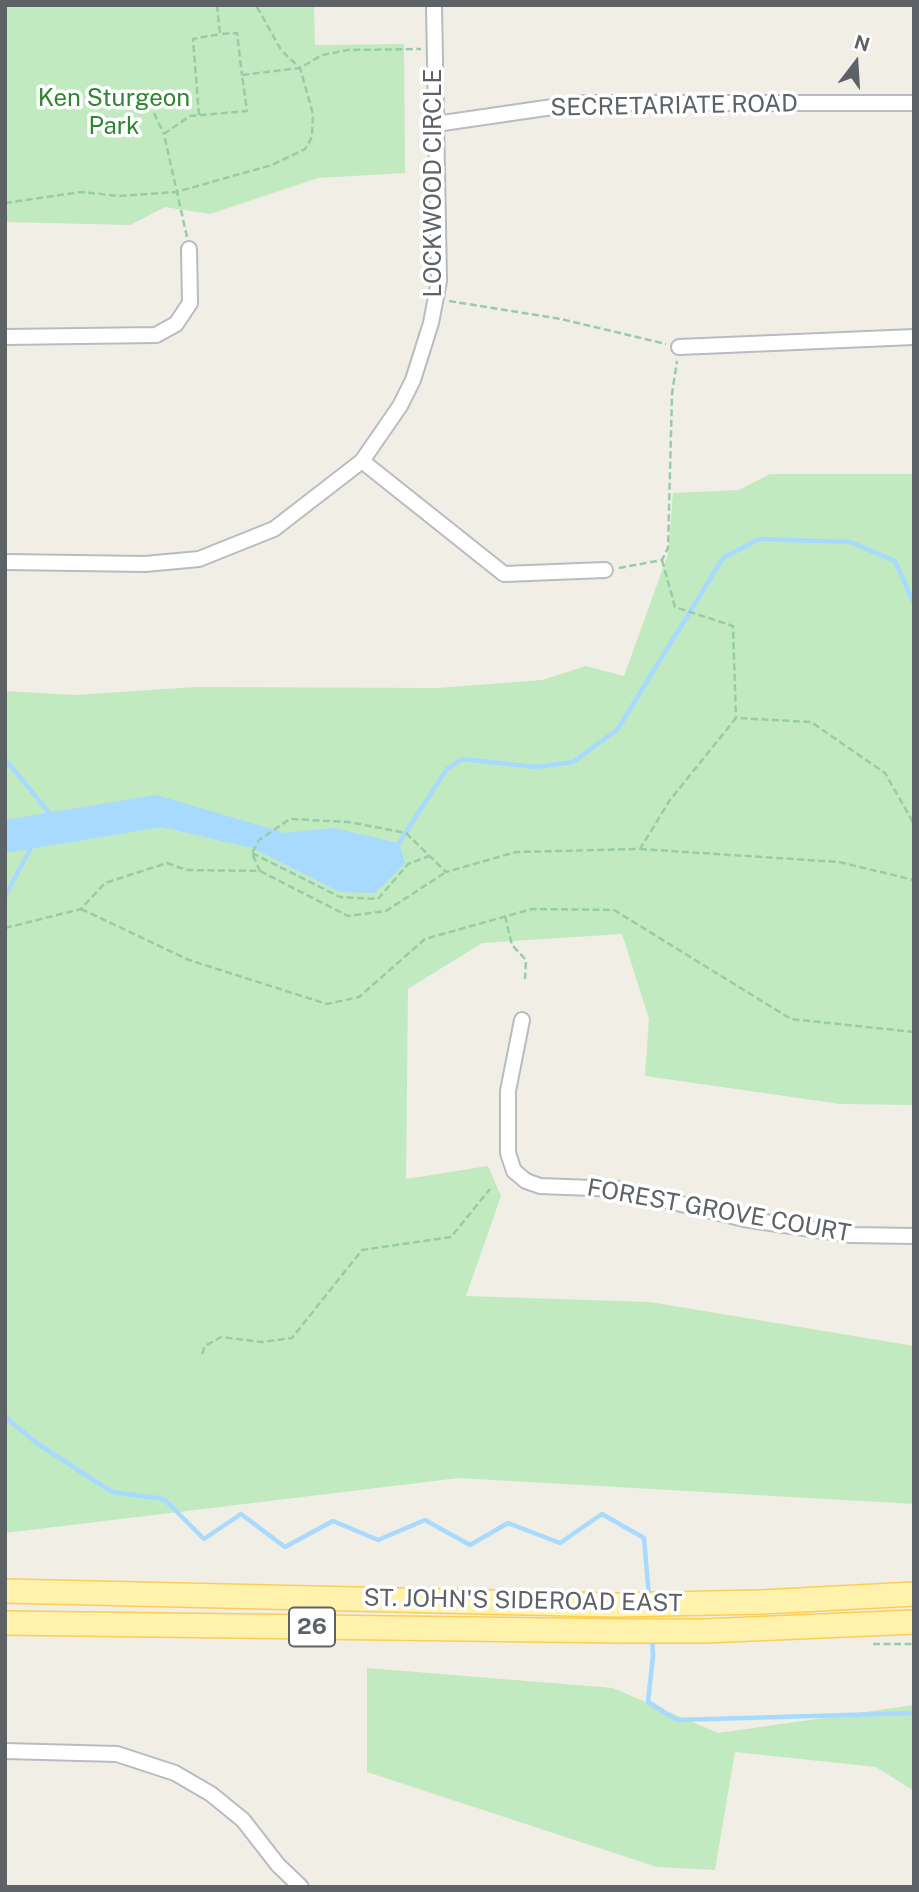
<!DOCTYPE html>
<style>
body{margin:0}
#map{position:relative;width:919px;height:1892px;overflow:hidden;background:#f1eee6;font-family:"Public Sans",sans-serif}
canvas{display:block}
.frame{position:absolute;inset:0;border:7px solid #5d6267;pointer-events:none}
.north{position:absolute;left:821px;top:28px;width:70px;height:70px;-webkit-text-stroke:5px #fff;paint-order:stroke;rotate:17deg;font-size:19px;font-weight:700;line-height:28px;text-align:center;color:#5d6267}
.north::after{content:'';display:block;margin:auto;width:24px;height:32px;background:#5d6267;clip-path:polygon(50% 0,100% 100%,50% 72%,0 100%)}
</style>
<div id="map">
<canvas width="919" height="1892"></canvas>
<div class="frame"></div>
<div class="north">N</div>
</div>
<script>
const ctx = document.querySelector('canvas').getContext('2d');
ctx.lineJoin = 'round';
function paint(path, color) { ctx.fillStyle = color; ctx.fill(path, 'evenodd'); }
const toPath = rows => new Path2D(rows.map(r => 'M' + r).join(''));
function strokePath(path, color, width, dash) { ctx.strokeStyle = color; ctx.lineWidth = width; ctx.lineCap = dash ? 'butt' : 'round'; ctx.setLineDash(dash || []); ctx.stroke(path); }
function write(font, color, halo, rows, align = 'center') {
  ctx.font = font + ' "Public Sans",sans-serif'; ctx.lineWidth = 7; ctx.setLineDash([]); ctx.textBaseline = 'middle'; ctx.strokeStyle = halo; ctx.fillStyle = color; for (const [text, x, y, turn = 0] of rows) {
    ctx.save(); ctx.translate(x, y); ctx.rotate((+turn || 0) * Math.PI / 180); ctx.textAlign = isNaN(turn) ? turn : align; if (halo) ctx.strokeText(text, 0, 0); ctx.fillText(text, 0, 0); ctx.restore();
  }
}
paint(toPath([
 [5,5,314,5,315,45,404,44,405,173,318,178,210,214,165,207,130,225,5,222],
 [770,474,914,474,914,1105,840,1104,645,1076,649,1019,622,934,482,943,408,989,406,1179,488,1166,501,1196,466,1296,650,1302,914,1346,914,1504,459,1478,5,1533,5,691,75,695,195,687,437,688,542,680,586,666,624,676,668,554,673,493,739,490],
 [367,1668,613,1688,718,1733,914,1705,914,1791,876,1767,735,1752,715,1870,657,1867,367,1772]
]), '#c1eac1');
paint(toPath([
 [156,795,285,833,333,828,399,843,405,863,375,893,340,892,252,848,162,827,5,853,5,820]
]), '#a8d9ff');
strokePath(toPath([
 [5,759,51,815],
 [399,843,446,770,462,759,536,767,573,762,617,730,723,558,759,539,850,542,895,561,914,604],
 [5,896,32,846],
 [5,1417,38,1444,112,1492,164,1499,204,1539,241,1514,285,1547,333,1521,378,1540,425,1520,470,1545,508,1523,560,1543,602,1514,644,1538,649,1597],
 [652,1637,653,1656,648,1702,677,1720,914,1713]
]), '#a8d9ff', 4.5);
const minor = toPath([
 [436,124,580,103,914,103],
 [5,337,156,335,176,324,190,303,189,249],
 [679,347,914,337],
 [362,461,504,574,605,570],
 [5,562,145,564,199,559,274,529,362,461,400,406,413,380,431,323,439,281,434,5],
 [522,1020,508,1091,508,1153,514,1171,526,1181,540,1186,618,1189,744,1219,851,1235,914,1236],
 [5,1751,117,1754,175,1773,211,1794,243,1820,278,1865,301,1887]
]);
const primary = toPath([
 [5,1591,615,1605,762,1602,914,1594],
 [5,1623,619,1631,705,1631,914,1622]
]);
strokePath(minor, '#b8bcc0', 18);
strokePath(primary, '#fdcd53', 26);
strokePath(toPath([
 [217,5,220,34,237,33,242,75],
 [154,113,164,134],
 [199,115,193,39,220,34],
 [5,203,82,192,118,196,176,192,272,165,305,149,312,137,313,114,300,68,281,50,256,5],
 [187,237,164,134,190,116,247,111,242,75,300,68,322,55,348,50,421,49],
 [449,301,561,319,666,344],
 [662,560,675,607,733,626,736,718],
 [619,568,662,560,668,548,672,394,677,361],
 [640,849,839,862,914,880],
 [252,853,340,897,378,899,408,864,429,856],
 [260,871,348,916,386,911,446,872],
 [81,909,189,960,327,1004,359,997,425,939,532,909,614,910,791,1019,914,1032],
 [505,916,512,945,526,960,525,979],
 [5,928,81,909,105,883,167,863,186,870,260,871,252,853,259,840,290,819,349,822,406,833,446,872,516,852,640,849,670,800,736,718,811,722,885,773,914,824],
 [202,1354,205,1346,221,1337,262,1342,292,1338,362,1250,451,1237,490,1189],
 [873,1644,914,1644]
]), '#98cca8', 2.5, [7, 3.5]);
strokePath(minor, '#fff', 14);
strokePath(primary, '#fff2ad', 23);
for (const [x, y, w] of [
 [312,1627,46]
]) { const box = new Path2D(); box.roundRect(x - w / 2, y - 19.5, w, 39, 5); ctx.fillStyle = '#fff'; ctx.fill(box); strokePath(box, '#5d6267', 2); }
write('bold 23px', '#5d6267', null, [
 ["26",312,1627]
]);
write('24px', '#2e8631', '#fff', [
 ["Ken Sturgeon",114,99],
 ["Park",114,127]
]);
write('24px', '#5d6267', '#fff', [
 ["SECRETARIATE ROAD",674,106,-1],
 ["LOCKWOOD CIRCLE",434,183,-90],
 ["FOREST GROVE COURT",719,1211,10],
 ["ST. JOHN'S SIDEROAD EAST",523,1601,1]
]);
</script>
